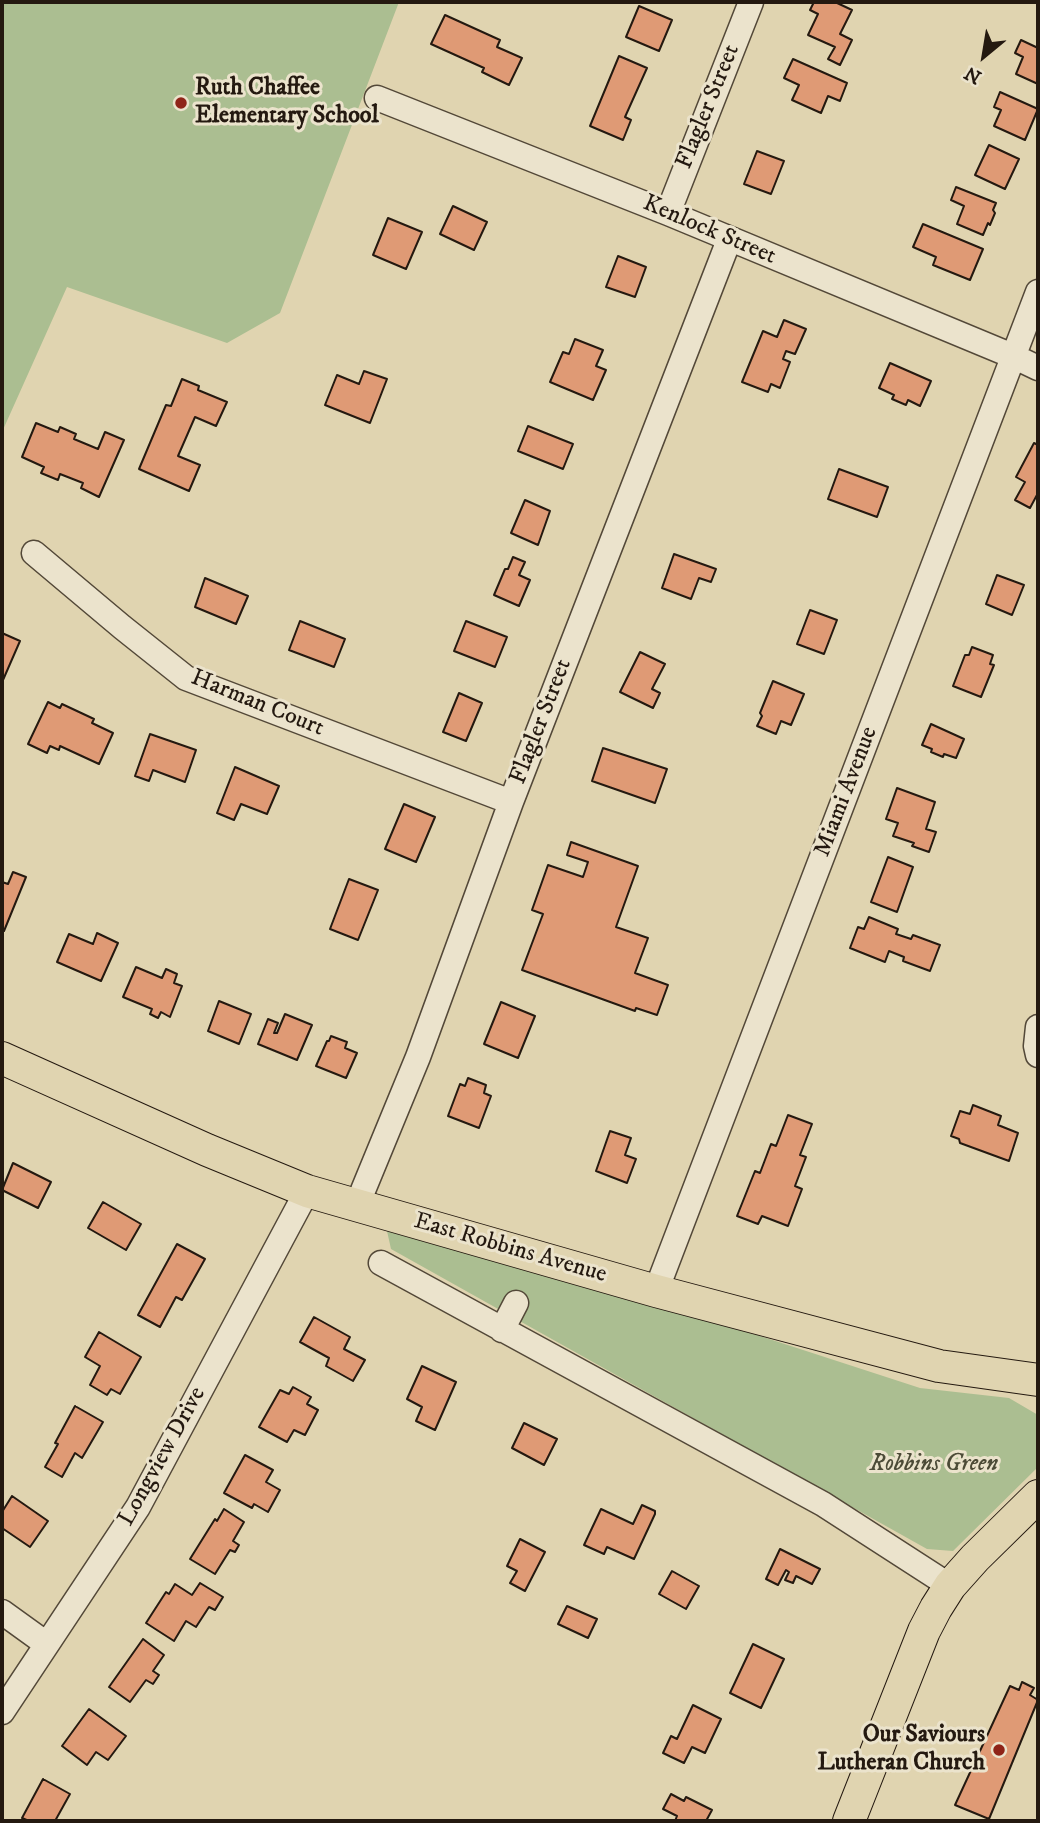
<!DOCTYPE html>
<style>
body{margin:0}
#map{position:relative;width:1040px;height:1823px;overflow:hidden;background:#e0d4b0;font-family:"IM FELL DW Pica",serif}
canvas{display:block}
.frame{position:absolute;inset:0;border:4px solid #241910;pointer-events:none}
.north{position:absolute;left:949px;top:21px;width:70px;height:70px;-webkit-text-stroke:5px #ebe3cc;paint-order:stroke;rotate:210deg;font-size:19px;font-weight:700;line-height:28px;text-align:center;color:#241910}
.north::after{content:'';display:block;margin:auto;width:24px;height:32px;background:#241910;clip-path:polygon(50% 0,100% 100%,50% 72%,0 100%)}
</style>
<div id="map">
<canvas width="1040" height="1823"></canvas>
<div class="frame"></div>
<div class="north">N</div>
</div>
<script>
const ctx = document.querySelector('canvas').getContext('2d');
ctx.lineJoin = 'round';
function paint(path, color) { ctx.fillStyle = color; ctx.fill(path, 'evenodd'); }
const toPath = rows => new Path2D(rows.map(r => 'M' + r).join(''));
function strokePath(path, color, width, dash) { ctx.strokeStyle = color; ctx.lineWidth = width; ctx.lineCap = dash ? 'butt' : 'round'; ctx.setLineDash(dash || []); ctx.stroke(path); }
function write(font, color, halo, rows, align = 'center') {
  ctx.font = font + ' "IM FELL DW Pica",serif'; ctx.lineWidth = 6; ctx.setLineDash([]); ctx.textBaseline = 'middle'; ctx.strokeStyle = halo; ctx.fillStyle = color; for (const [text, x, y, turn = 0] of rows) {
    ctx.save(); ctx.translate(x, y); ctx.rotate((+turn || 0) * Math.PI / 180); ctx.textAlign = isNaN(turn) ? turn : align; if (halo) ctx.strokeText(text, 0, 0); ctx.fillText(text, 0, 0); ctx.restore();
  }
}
paint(toPath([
 [2,2,399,2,280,313,227,343,67,287,2,432],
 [387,1231,757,1335,920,1388,1009,1398,1038,1415,1038,1467,953,1551,927,1549,391,1249]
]), '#abbe91');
const building = toPath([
 [814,2,835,2,852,10,840,34,852,40,840,65,828,59,835,47,808,35,818,14,810,10,814,2],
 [639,6,672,20,659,51,626,37,639,6],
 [445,15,500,40,497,47,522,58,509,85,482,72,484,68,431,44,445,15],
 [1021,40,1038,48,1038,84,1016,74,1023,57,1015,53,1021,40],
 [619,56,647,68,625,117,631,120,623,140,590,126,619,56],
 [793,59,847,83,840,101,828,96,821,113,792,100,799,85,784,78,793,59],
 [1000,92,1038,109,1025,140,994,126,1001,110,994,107,1000,92],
 [989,145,1019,159,1005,189,975,175,989,145],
 [757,151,784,161,771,194,744,184,757,151],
 [956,187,996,203,993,210,995,213,990,225,988,223,983,235,957,224,964,206,951,200,956,187],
 [453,206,487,222,474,250,440,234,453,206],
 [388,218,422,232,406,269,373,255,388,218],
 [923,224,983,249,970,280,933,265,936,257,913,247,923,224],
 [618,256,646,267,635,297,606,287,618,256],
 [784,320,806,329,795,354,786,351,783,359,790,362,780,388,771,384,768,392,742,382,763,331,777,337,784,320],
 [575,339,603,350,596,366,606,370,593,400,550,382,563,352,569,354,575,339],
 [890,363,931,381,920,406,908,400,906,405,892,399,894,395,879,388,890,363],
 [364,371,387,379,370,423,325,405,337,375,359,384,364,371],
 [182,379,199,386,198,390,227,402,216,426,195,417,178,456,200,465,189,491,139,469,166,405,171,406,182,379],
 [36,423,58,432,60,427,76,434,74,439,98,449,105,432,124,440,99,497,81,488,83,483,60,474,58,480,41,473,44,467,22,457,36,423],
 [528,426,573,444,563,469,518,451,528,426],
 [1034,443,1038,445,1038,493,1030,508,1015,500,1025,482,1016,477,1034,443],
 [839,469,888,487,877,517,828,499,839,469],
 [525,500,550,511,538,545,511,533,525,500],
 [674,554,716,569,711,582,699,578,691,599,662,588,674,554],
 [513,557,525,562,519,575,530,580,519,606,494,595,505,569,508,569,513,557],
 [997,575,1024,585,1012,615,986,604,997,575],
 [205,578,248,596,236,624,195,607,205,578],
 [810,610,837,620,824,654,797,644,810,610],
 [300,621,345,639,334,667,289,650,300,621],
 [466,621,507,637,495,667,454,651,466,621],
 [2,633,20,641,3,680,2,680,2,633],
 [972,647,993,655,990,664,994,665,981,697,953,686,965,655,969,655,972,647],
 [640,652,665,664,652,689,660,693,653,708,620,692,640,652],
 [773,681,804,694,791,725,781,721,776,734,757,726,762,716,760,713,773,681],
 [459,693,482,703,466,741,443,732,459,693],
 [48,702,60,708,62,704,94,719,92,723,113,733,99,764,60,746,59,750,50,746,47,753,28,744,48,702],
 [931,724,964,739,956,758,944,754,943,757,931,752,932,749,922,745,931,724],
 [150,734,196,750,185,782,153,770,149,781,135,776,150,734],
 [603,748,667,769,655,803,592,781,603,748],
 [235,767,279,786,267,814,241,804,234,820,217,813,235,767],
 [897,788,935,802,926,829,936,832,929,852,912,846,914,843,893,836,898,823,886,819,897,788],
 [404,804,435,817,416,862,385,849,404,804],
 [571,842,638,866,616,927,648,938,635,973,668,985,657,1015,636,1008,635,1011,522,970,543,914,532,910,548,865,583,877,588,862,567,855,571,842],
 [888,857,913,867,897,912,871,902,888,857],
 [13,872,26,877,4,931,2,930,2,882,8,884,13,872],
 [349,879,378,890,358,940,330,929,349,879],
 [869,917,898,929,896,934,911,939,913,935,940,945,930,971,903,961,904,957,889,951,885,962,850,948,858,927,864,929,869,917],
 [97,933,118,943,101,981,57,962,69,934,93,944,97,933],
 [136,967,162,978,166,969,177,974,174,983,182,986,170,1017,161,1012,158,1018,150,1014,152,1009,123,997,136,967],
 [219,1001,251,1014,239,1044,208,1031,219,1001],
 [501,1002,535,1016,518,1058,484,1044,501,1002],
 [285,1014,312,1025,297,1060,258,1044,268,1019,278,1023,274,1033,277,1033,285,1014],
 [331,1036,347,1042,345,1048,357,1053,346,1078,316,1066,327,1041,329,1041,331,1036],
 [468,1078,486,1085,484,1093,491,1096,479,1128,448,1116,460,1084,465,1086,468,1078],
 [973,1105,1001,1116,998,1125,1018,1133,1009,1161,960,1143,959,1139,951,1136,960,1111,970,1114,973,1105],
 [788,1115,812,1124,800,1155,806,1157,795,1186,802,1189,788,1226,762,1216,758,1224,737,1216,755,1171,760,1173,771,1144,776,1146,788,1115],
 [610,1131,631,1138,625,1155,636,1159,627,1183,596,1171,610,1131],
 [13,1163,51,1182,38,1208,2,1190,13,1163],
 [103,1202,141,1224,126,1250,88,1228,103,1202],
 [177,1244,205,1259,182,1300,176,1297,160,1327,138,1315,177,1244],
 [314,1317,350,1337,344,1349,365,1360,353,1381,326,1366,329,1358,300,1342,314,1317],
 [99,1332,141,1357,120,1394,111,1389,107,1395,90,1385,100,1366,85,1357,99,1332],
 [422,1366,456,1382,435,1430,416,1421,422,1407,407,1399,422,1366],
 [293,1387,311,1397,307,1404,318,1410,305,1435,294,1430,287,1442,259,1427,280,1390,289,1394,293,1387],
 [75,1406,103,1422,82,1458,75,1453,62,1477,45,1467,58,1444,55,1443,75,1406],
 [524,1423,557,1439,544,1465,512,1448,524,1423],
 [245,1455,273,1470,266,1482,280,1490,268,1512,254,1504,252,1508,224,1493,245,1455],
 [12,1496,48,1521,30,1547,2,1528,2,1512,12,1496],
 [642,1505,655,1511,655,1514,634,1559,607,1547,604,1554,584,1545,601,1509,633,1524,642,1505],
 [224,1509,244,1522,233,1541,239,1545,235,1552,230,1550,215,1574,190,1559,215,1519,217,1521,224,1509],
 [520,1539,545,1552,525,1591,510,1583,517,1571,507,1566,520,1539],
 [780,1549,820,1569,812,1584,796,1576,793,1583,785,1580,789,1572,786,1570,778,1585,766,1579,780,1549],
 [672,1571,699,1586,686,1609,659,1594,672,1571],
 [200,1583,223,1597,215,1610,209,1607,196,1627,186,1621,174,1641,146,1623,166,1592,169,1594,175,1584,192,1595,200,1583],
 [567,1606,597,1619,588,1638,558,1624,567,1606],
 [143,1639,164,1655,153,1671,159,1675,153,1684,146,1680,130,1702,109,1687,143,1639],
 [753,1644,784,1659,761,1708,730,1693,753,1644],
 [1022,1682,1034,1688,1030,1695,1038,1700,989,1819,955,1805,1010,1686,1019,1690,1022,1682],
 [693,1705,721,1719,705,1753,692,1747,684,1763,663,1753,671,1736,677,1739,693,1705],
 [89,1709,126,1736,108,1760,96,1752,87,1765,62,1746,89,1709],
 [43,1779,70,1794,55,1821,29,1821,22,1818,43,1779],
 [671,1794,684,1801,686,1797,712,1810,706,1821,675,1821,677,1816,663,1809,671,1794]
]);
paint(building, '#df9a75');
strokePath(building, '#241910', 2);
const minor = toPath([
 [377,98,668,213,1015,357,1038,368],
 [668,213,751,2],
 [34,553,122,627,186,678,511,802],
 [1038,1027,1036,1046,1038,1055],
 [357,1205,418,1057,511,802,729,240],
 [381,1263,823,1504,950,1586],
 [656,1291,1038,292],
 [502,1330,516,1303],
 [2,1612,45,1643],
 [2,1712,138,1507,307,1191]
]);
const major = toPath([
 [2,1058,207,1150,307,1191,656,1291,939,1366,1038,1380],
 [849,1821,924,1631,936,1608,950,1586,975,1558,1038,1496]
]);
strokePath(minor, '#534838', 27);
strokePath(major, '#241910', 34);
strokePath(minor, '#ebe3cc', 24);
strokePath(major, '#e0d4b0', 32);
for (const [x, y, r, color] of [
 [181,103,7,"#8f2418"],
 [999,1750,7,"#8f2418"]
]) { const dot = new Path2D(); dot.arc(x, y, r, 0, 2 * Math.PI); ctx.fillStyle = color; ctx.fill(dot); strokePath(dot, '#ebe3cc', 2.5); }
write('bold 24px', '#241910', '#ebe3cc', [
 ["Ruth Chaffee",195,89],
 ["Elementary School",195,117],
 ["Our Saviours",985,1736,"right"],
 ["Lutheran Church",985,1764,"right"]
], 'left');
write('24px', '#241910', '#ebe3cc', [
 ["Flagler Street",709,107,-68],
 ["Kenlock Street",709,231,23],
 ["Harman Court",257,704,22],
 ["Flagler Street",542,722,-69],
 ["Miami Avenue",847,792,-69],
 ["East Robbins Avenue",510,1249,16],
 ["Longview Drive",163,1457,-61]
]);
write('italic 24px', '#4c4b37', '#ebe3cc', [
 ["Robbins Green",934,1465]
]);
</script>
